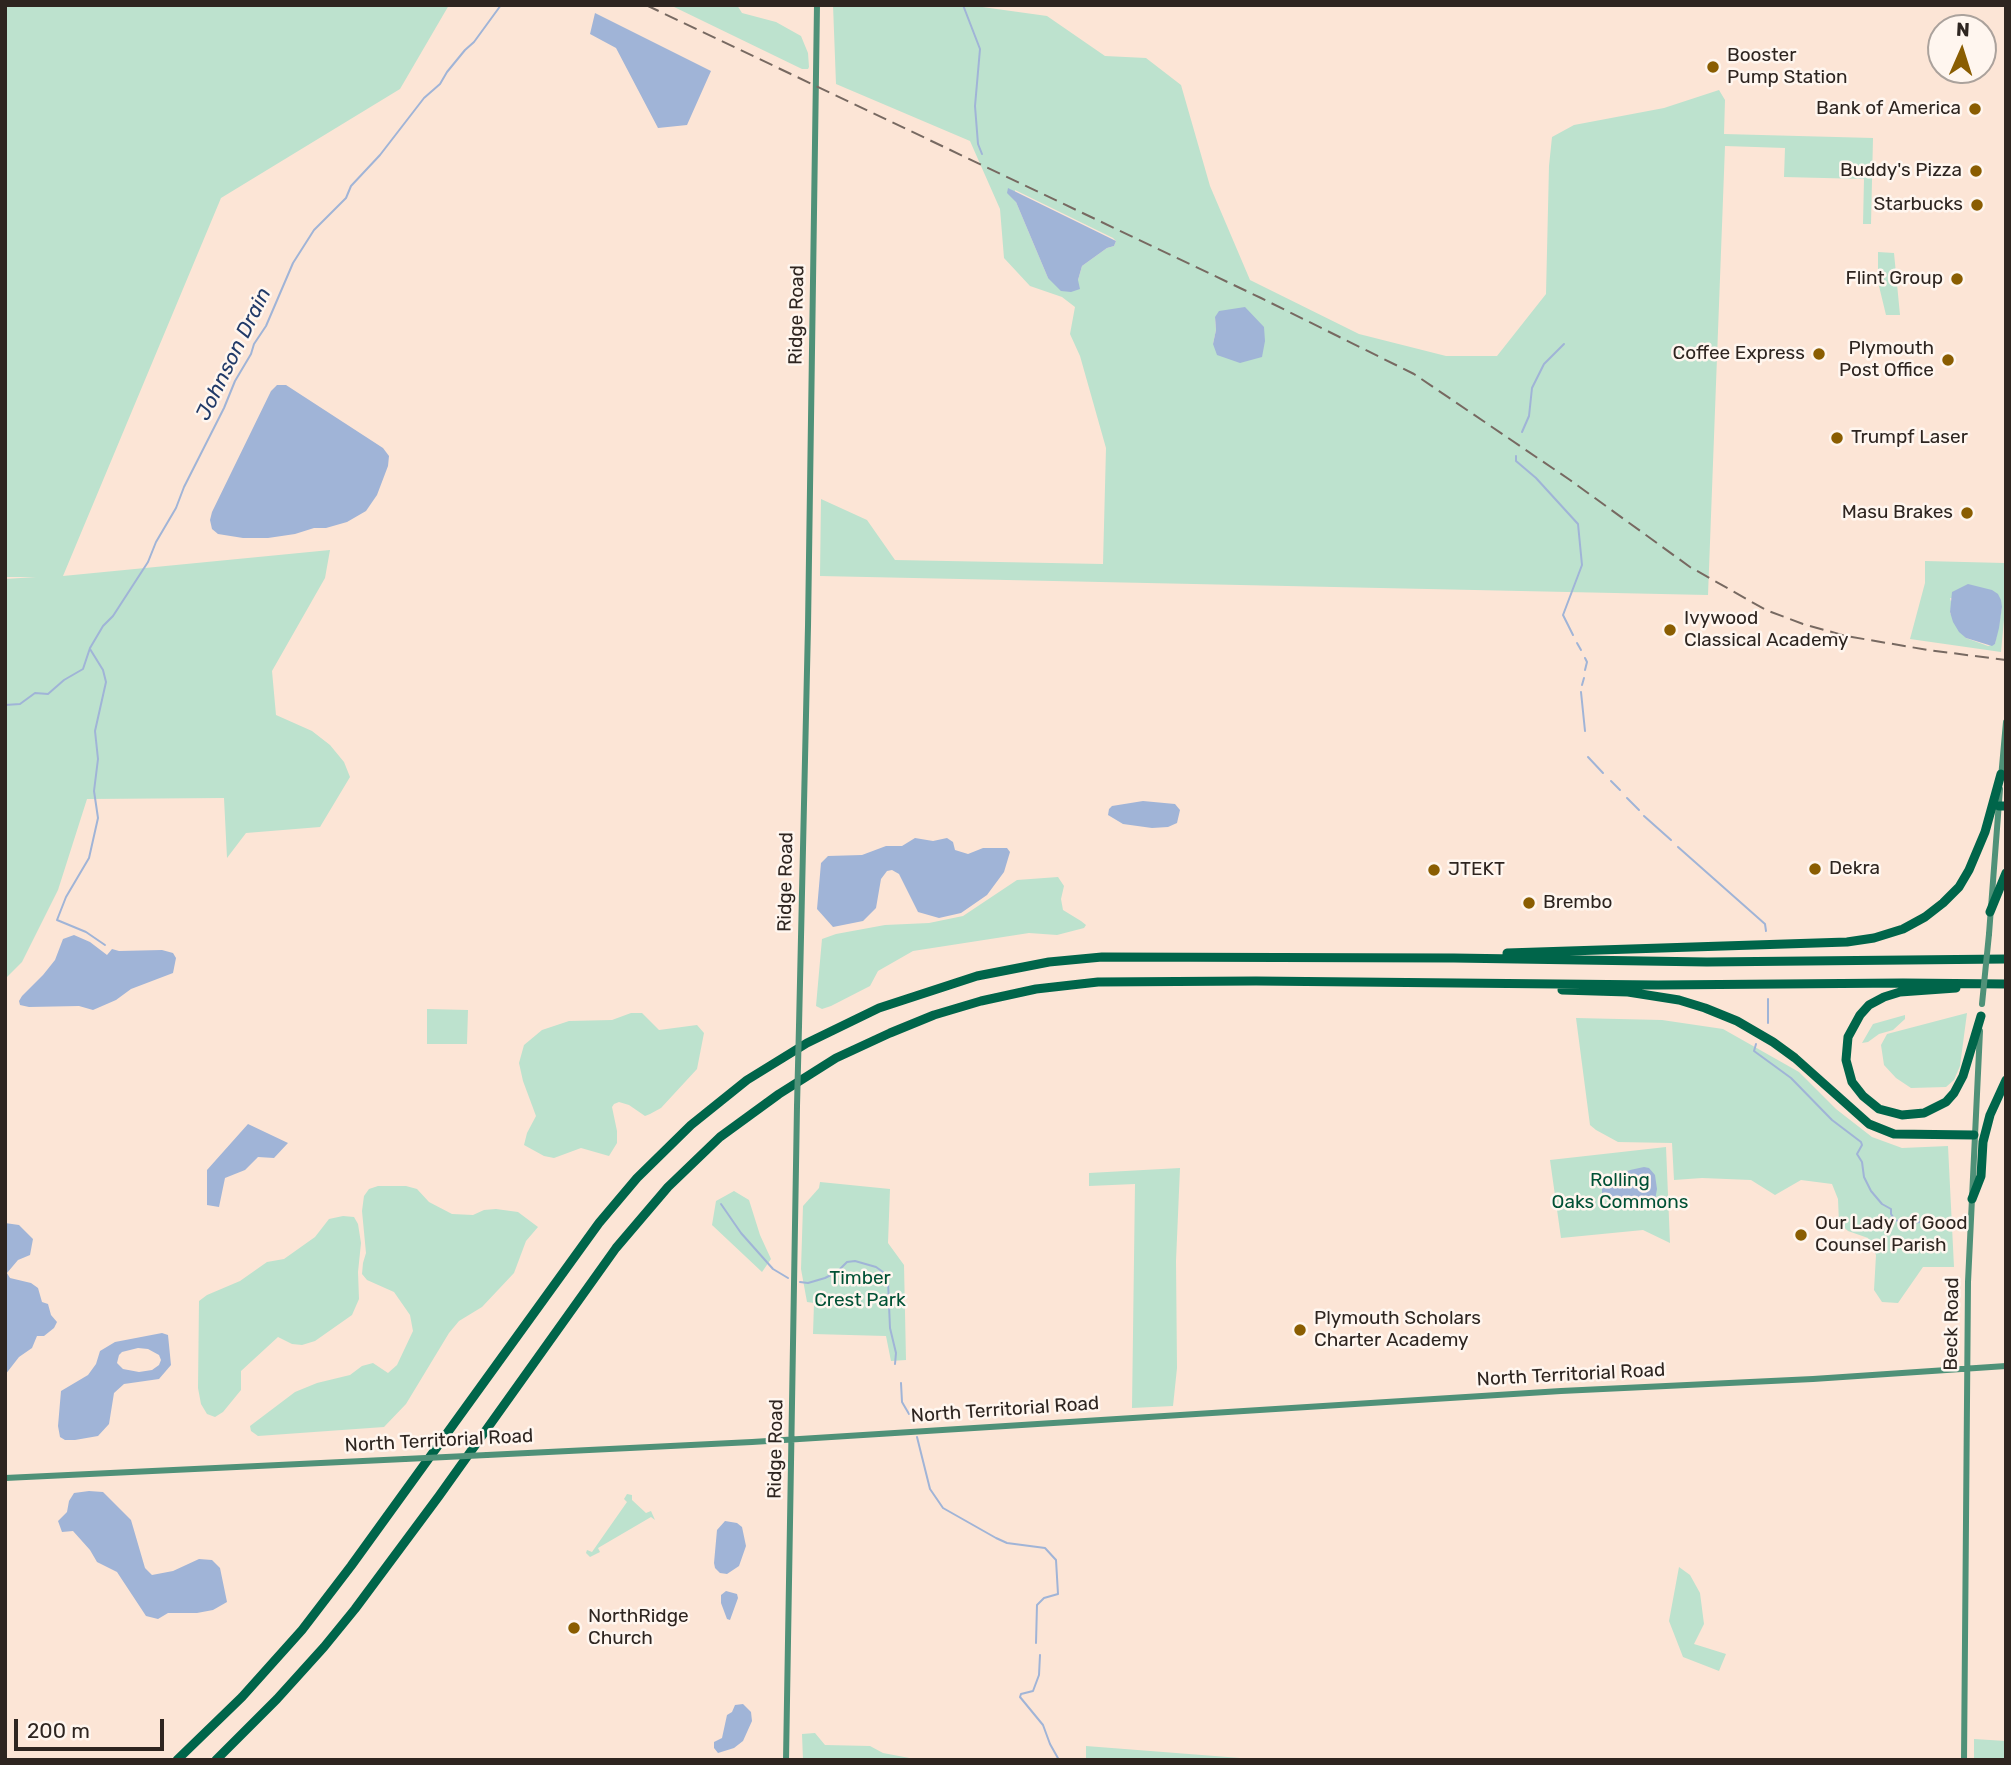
<!DOCTYPE html>
<style>
body{margin:0}
#map{position:relative;width:2011px;height:1765px;overflow:hidden;background:#fce5d6;font-family:Rubik,sans-serif}
canvas{display:block}
.frame{position:absolute;inset:0;border:7px solid #2e2520;pointer-events:none}
.north{position:absolute;left:1927px;top:14px;width:70px;height:70px;box-sizing:border-box;background:#fff6ef;border:2px solid #aba29c;border-radius:50%;rotate:3deg;font-size:19px;font-weight:700;line-height:28px;text-align:center;color:#2e2520}
.north::after{content:'';display:block;margin:auto;width:24px;height:32px;background:#8a5d01;clip-path:polygon(50% 0,100% 100%,50% 72%,0 100%)}
.scale{position:absolute;left:14px;top:1719px;width:150px;height:32px;box-sizing:border-box;border:4px solid #2e2520;border-top:0;padding-left:9px;font-size:21px;line-height:24px;white-space:nowrap;color:#2e2520;-webkit-text-stroke:5px #fff6ef;paint-order:stroke}
</style>
<div id="map">
<canvas width="2011" height="1765"></canvas>
<div class="frame"></div>
<div class="north">N</div>
<div class="scale">200 m</div>
</div>
<script>
const ctx = document.querySelector('canvas').getContext('2d');
ctx.lineJoin = 'round';
function paint(path, color) { ctx.fillStyle = color; ctx.fill(path, 'evenodd'); }
const toPath = rows => new Path2D(rows.map(r => 'M' + r).join(''));
function strokePath(path, color, width, dash) { ctx.strokeStyle = color; ctx.lineWidth = width; ctx.lineCap = dash ? 'butt' : 'round'; ctx.setLineDash(dash || []); ctx.stroke(path); }
function write(font, color, halo, rows, align = 'center') {
  ctx.font = font + ' Rubik,sans-serif'; ctx.lineWidth = 5; ctx.setLineDash([]); ctx.textBaseline = 'middle'; ctx.strokeStyle = halo; ctx.fillStyle = color; for (const [text, x, y, turn = 0] of rows) {
    ctx.save(); ctx.translate(x, y); ctx.rotate((+turn || 0) * Math.PI / 180); ctx.textAlign = isNaN(turn) ? turn : align; if (halo) ctx.strokeText(text, 0, 0); ctx.fillText(text, 0, 0); ctx.restore();
  }
}
paint(toPath([
 [5,5,449,5,400,89,221,198,63,576,330,550,325,578,272,671,276,715,312,731,330,745,344,762,350,777,320,827,246,833,227,858,224,798,87,799,58,890,22,962,5,979,5,579,36,577,5,577],
 [670,5,737,5,742,13,776,22,801,36,808,53,809,67,808,69,802,69],
 [833,5,968,5,1047,16,1105,56,1146,58,1181,85,1210,186,1250,280,1359,334,1446,356,1497,356,1546,294,1549,166,1552,137,1574,125,1664,108,1719,90,1725,100,1724,134,1873,138,1871,224,1863,224,1864,179,1784,177,1785,148,1725,146,1708,595,820,576,821,499,867,520,895,560,1103,564,1106,448,1080,356,1070,334,1075,307,1062,297,1030,286,1004,258,1000,209,970,141,836,84],
 [1015,190,1113,238,1116,241,1114,246,1107,248,1082,266,1078,280,1048,278,1016,202],
 [1215,317,1265,341,1213,344,1216,330],
 [1878,252,1894,253,1900,315,1886,315,1878,282],
 [1925,561,2004,563,2006,598,2001,652,1910,639,1925,583],
 [1950,598,2002,607,1995,644,1988,646,1966,638,1950,613,1952,605],
 [1058,877,1064,886,1061,899,1063,910,1081,921,1086,925,1084,928,1057,935,1029,933,913,951,878,971,870,986,831,1006,822,1009,816,1006,822,939,836,934,885,925,929,923,963,916,1017,880],
 [427,1009,468,1010,467,1044,427,1044],
 [631,1013,642,1013,659,1030,697,1025,704,1033,697,1069,661,1108,650,1114,645,1116,629,1105,619,1102,614,1104,612,1107,617,1131,617,1143,609,1156,581,1148,554,1158,544,1156,524,1145,527,1133,536,1116,523,1081,519,1063,524,1045,542,1030,569,1021,612,1020],
 [1967,1013,1960,1066,1954,1080,1946,1087,1911,1088,1896,1078,1884,1065,1881,1045,1887,1034],
 [1905,1015,1905,1019,1893,1030,1879,1034,1868,1042,1862,1043,1873,1024],
 [1576,1018,1662,1020,1723,1029,1799,1072,1836,1109,1872,1137,1902,1148,1948,1146,1954,1267,1923,1267,1898,1303,1882,1302,1874,1290,1876,1255,1868,1238,1848,1231,1839,1223,1838,1199,1832,1184,1801,1180,1775,1195,1751,1180,1702,1178,1674,1180,1672,1143,1618,1142,1596,1130,1590,1125],
 [1666,1147,1670,1243,1643,1230,1561,1238,1550,1160],
 [1180,1168,1176,1261,1177,1368,1173,1406,1132,1408,1135,1184,1089,1186,1089,1173],
 [820,1182,890,1189,888,1243,904,1265,906,1360,891,1361,886,1336,813,1334,814,1303,807,1302,801,1269,803,1206,819,1188],
 [378,1186,406,1186,417,1189,429,1202,452,1214,473,1215,484,1210,496,1209,518,1212,538,1227,526,1241,514,1273,482,1307,459,1321,449,1333,406,1404,384,1427,258,1436,251,1431,250,1426,295,1392,317,1383,350,1375,362,1366,373,1363,388,1373,397,1365,413,1331,410,1315,394,1292,367,1280,362,1274,363,1263,366,1253,362,1211,364,1196,369,1189],
 [734,1191,749,1200,760,1235,771,1259,762,1272,712,1225,716,1201],
 [343,1216,354,1217,358,1224,361,1243,358,1272,359,1299,352,1315,315,1341,302,1345,292,1344,278,1337,241,1371,241,1390,223,1412,215,1417,207,1414,201,1404,198,1388,199,1301,207,1295,240,1281,267,1262,284,1259,315,1237,329,1219],
 [627,1494,632,1495,632,1500,646,1513,651,1511,655,1520,651,1517,598,1548,600,1552,590,1557,586,1553,587,1550,592,1552,627,1502,624,1499],
 [1679,1567,1690,1575,1700,1593,1704,1624,1694,1644,1726,1654,1719,1671,1683,1657,1669,1621],
 [815,1733,825,1745,870,1746,883,1753,920,1760,803,1760,802,1734],
 [1974,1739,2006,1741,2006,1760,1974,1760],
 [1086,1746,1266,1760,1086,1760]
]), '#bde2ce');
paint(toPath([
 [595,13,711,71,687,125,658,128,616,48,590,34],
 [1008,188,1116,241,1114,246,1107,248,1082,266,1078,280,1080,289,1071,292,1061,291,1048,278,1016,202,1007,193],
 [1245,307,1264,327,1265,341,1262,357,1240,363,1217,355,1213,344,1216,330,1215,317,1219,311],
 [277,385,286,385,383,448,389,456,388,466,377,495,366,511,347,522,326,528,314,528,295,534,268,538,243,538,218,534,212,529,210,520,212,512,271,391],
 [1968,584,1992,590,1998,594,2001,600,2002,607,1999,628,1995,644,1992,646,1966,638,1959,632,1953,622,1950,612,1952,592],
 [1143,801,1175,804,1180,810,1177,823,1168,827,1152,828,1123,824,1108,815,1109,809,1112,806],
 [915,838,933,841,947,838,953,842,955,850,968,854,983,848,1007,848,1010,852,1004,872,987,895,961,913,939,918,918,912,899,874,892,870,887,871,881,879,876,908,863,921,833,927,817,909,821,863,828,856,862,855,886,846,902,846],
 [74,935,90,942,107,955,112,949,119,951,162,950,173,953,176,958,173,973,131,989,116,1000,93,1010,79,1006,29,1007,20,1005,19,1001,22,996,43,975,55,960,63,939],
 [248,1124,288,1143,274,1158,258,1157,245,1170,225,1178,219,1207,207,1205,207,1170],
 [1644,1167,1649,1168,1655,1175,1657,1189,1655,1200,1649,1205,1642,1208,1615,1209,1602,1194,1602,1188,1606,1182,1630,1170],
 [5,1223,19,1225,33,1239,30,1255,18,1260,7,1273,10,1278,31,1283,38,1288,42,1302,48,1304,51,1315,57,1322,54,1328,44,1336,37,1336,32,1348,19,1357,5,1375],
 [162,1333,168,1335,171,1365,159,1379,124,1384,114,1393,109,1424,98,1436,75,1440,65,1440,60,1437,58,1426,61,1391,88,1375,96,1364,100,1351,115,1342],
 [138,1348,148,1349,159,1355,161,1360,159,1365,152,1370,139,1372,123,1369,117,1363,119,1355,122,1352],
 [89,1491,103,1492,131,1520,145,1568,152,1575,173,1571,199,1559,212,1560,220,1568,227,1602,213,1610,197,1613,168,1613,158,1619,146,1616,117,1572,97,1562,90,1550,73,1531,62,1532,58,1521,67,1512,69,1501,74,1493],
 [725,1521,737,1523,742,1527,746,1546,739,1566,727,1574,720,1573,715,1568,714,1563,717,1530],
 [726,1591,737,1594,738,1598,730,1620,727,1619,721,1603,721,1595],
 [743,1704,751,1712,752,1721,743,1741,734,1748,718,1753,714,1748,714,1742,722,1738,727,1715,732,1712,735,1705]
]), '#a0b4d7');
strokePath(toPath([
 [963,5,980,49,975,106,978,144,982,154],
 [1522,432,1529,416,1532,388,1544,364,1564,344],
 [1516,456,1516,461,1536,478,1578,524,1582,565,1563,615,1573,635],
 [1577,643,1581,650],
 [90,649,103,670,106,682,95,731,98,759,94,791,98,818,89,858,66,897,57,920,86,932,105,945],
 [1585,658,1587,662,1585,670],
 [1582,685,1584,678],
 [1581,692,1585,731],
 [5,705,20,704,35,693,48,694,64,680,83,669,90,648,103,626,113,616,148,562,156,542,176,508,184,487,224,408,235,381,251,354,254,344,266,326,293,263,314,230,346,198,351,186,380,155,424,98,440,84,447,72,465,50,474,42,501,5],
 [1588,757,1603,773],
 [1611,781,1620,790],
 [1627,798,1639,810],
 [1644,816,1671,840],
 [1678,847,1765,924,1766,931],
 [1768,1023,1768,999],
 [1756,1044,1754,1051,1791,1078,1832,1120,1861,1142,1862,1145,1857,1154,1862,1162,1864,1177,1871,1191,1882,1204,1891,1209,1891,1214,1895,1220,1905,1223,1954,1220],
 [721,1204,741,1233,773,1269,788,1278],
 [800,1282,808,1283,825,1278,837,1272,847,1262,855,1261,876,1267,883,1272,888,1281,890,1328,896,1353,895,1364],
 [901,1383,902,1402,909,1414],
 [917,1437,930,1489,943,1508,996,1538,1007,1543,1045,1548,1056,1560,1058,1594,1044,1598,1037,1605,1036,1643],
 [1040,1655,1039,1675,1033,1691,1021,1694,1020,1697,1043,1725,1050,1744,1059,1760]
]), '#a0b4d7', 2);
strokePath(toPath([
 [2001,778,2006,722],
 [1989,934,2000,789],
 [799,1026,808,626,817,5],
 [487,1455,752,1442,1561,1391,1813,1379,2006,1366],
 [5,1478,405,1459],
 [786,1760,797,1106],
 [1964,1760,1968,1282,1980,1031]
]), '#4f9178', 6);
strokePath(toPath([
 [1999,806,2006,806],
 [1990,912,2006,873],
 [1507,953,1847,942,1874,938,1903,929,1925,917,1943,903,1959,887,1969,870,1985,832,2001,774],
 [1956,988,1900,992,1884,997,1869,1005,1860,1015,1848,1037,1846,1060,1852,1082,1863,1096,1879,1109,1902,1115,1924,1113,1946,1102,1954,1093,1963,1076,1981,1016],
 [1562,990,1628,992,1679,1000,1705,1008,1737,1021,1773,1042,1795,1058,1869,1124,1894,1134,1974,1135],
 [1972,1199,1981,1176,1983,1142,1990,1115,2006,1080],
 [177,1760,242,1697,302,1630,351,1566,599,1223,637,1178,691,1125,747,1080,807,1043,879,1008,977,976,1049,962,1102,957,1454,958,1707,962,2006,959],
 [216,1760,277,1699,324,1647,355,1609,439,1496,616,1248,668,1187,720,1137,779,1094,836,1058,890,1033,934,1015,981,1001,1036,989,1098,982,1256,981,1658,985,1903,983,2006,984]
]), '#00654a', 9);
strokePath(toPath([
 [646,5,1261,298,1414,374,1570,480,1690,567,1766,610,1803,624,1846,636,1928,650,2006,660]
]), '#776961', 2, [14, 7]);
strokePath(toPath([
 [1982,1004,1989,934],
 [797,1106,799,1026],
 [405,1459,487,1455]
]), '#4f9178', 6);
for (const [x, y, r, color] of [
 [1713,67,7,"#8a5d01"],
 [1975,109,7,"#8a5d01"],
 [1976,171,7,"#8a5d01"],
 [1977,205,7,"#8a5d01"],
 [1957,279,7,"#8a5d01"],
 [1819,354,7,"#8a5d01"],
 [1948,360,7,"#8a5d01"],
 [1837,438,7,"#8a5d01"],
 [1967,513,7,"#8a5d01"],
 [1670,630,7,"#8a5d01"],
 [1815,869,7,"#8a5d01"],
 [1434,870,7,"#8a5d01"],
 [1529,903,7,"#8a5d01"],
 [1801,1235,7,"#8a5d01"],
 [1300,1330,7,"#8a5d01"],
 [574,1628,7,"#8a5d01"]
]) { const dot = new Path2D(); dot.arc(x, y, r, 0, 2 * Math.PI); ctx.fillStyle = color; ctx.fill(dot); strokePath(dot, '#fff6ef', 2.5); }
write('19px', '#2e2520', '#fff6ef', [
 ["Booster",1727,56],
 ["Pump Station",1727,78],
 ["Bank of America",1961,109,"right"],
 ["Buddy's Pizza",1962,171,"right"],
 ["Starbucks",1963,205,"right"],
 ["Flint Group",1943,279,"right"],
 ["Plymouth",1934,349,"right"],
 ["Post Office",1934,371,"right"],
 ["Coffee Express",1805,354,"right"],
 ["Trumpf Laser",1851,438],
 ["Masu Brakes",1953,513,"right"],
 ["Ivywood",1684,619],
 ["Classical Academy",1684,641],
 ["Dekra",1829,869],
 ["JTEKT",1448,870],
 ["Brembo",1543,903],
 ["Our Lady of Good",1815,1224],
 ["Counsel Parish",1815,1246],
 ["Plymouth Scholars",1314,1319],
 ["Charter Academy",1314,1341],
 ["NorthRidge",588,1617],
 ["Church",588,1639]
], 'left');
write('19px', '#2e2520', '#fff6ef', [
 ["Ridge Road",797,315,-89],
 ["Ridge Road",786,882,-89],
 ["Beck Road",1952,1324,-89],
 ["North Territorial Road",1571,1375,-3],
 ["North Territorial Road",1005,1410,-4],
 ["North Territorial Road",439,1441,-3],
 ["Ridge Road",776,1449,-89]
]);
write('19px', '#005135', '#fff6ef', [
 ["Rolling",1620,1181],
 ["Oaks Commons",1620,1203],
 ["Timber",860,1279],
 ["Crest Park",860,1301]
]);
write('italic 21px', '#213a68', '#fff6ef', [
 ["Johnson Drain",234,354,-64]
]);
</script>
